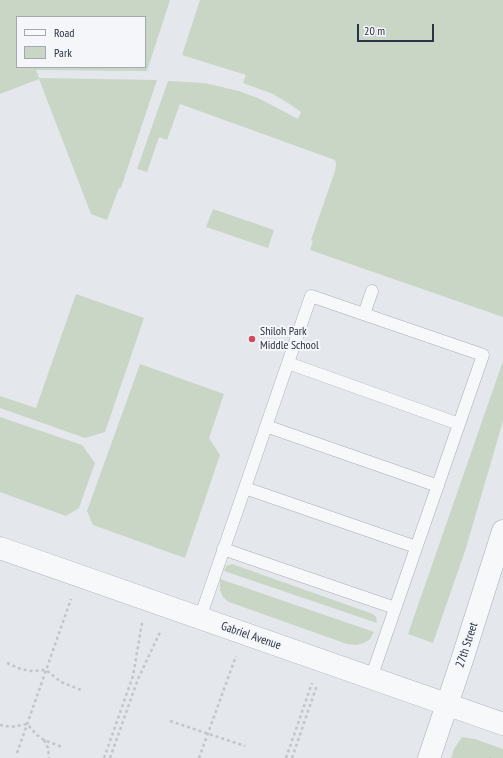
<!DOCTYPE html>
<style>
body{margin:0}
#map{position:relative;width:503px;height:758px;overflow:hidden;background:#e4e7ec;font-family:"PT Sans Narrow",sans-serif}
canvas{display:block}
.legend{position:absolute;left:16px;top:16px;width:130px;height:52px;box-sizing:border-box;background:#f4f6f9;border:1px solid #a4a8b1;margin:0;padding:5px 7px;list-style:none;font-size:12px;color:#2b3445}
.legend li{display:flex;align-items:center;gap:8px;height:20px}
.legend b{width:20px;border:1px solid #a4a8b1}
.scale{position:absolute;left:357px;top:24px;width:77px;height:18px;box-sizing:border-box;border:2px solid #2b3445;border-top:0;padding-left:5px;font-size:12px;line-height:14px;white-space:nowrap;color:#2b3445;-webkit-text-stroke:3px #f4f6f9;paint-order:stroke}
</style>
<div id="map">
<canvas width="503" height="758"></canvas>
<ul class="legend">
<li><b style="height:5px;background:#f7f8fa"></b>Road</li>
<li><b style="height:11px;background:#c9d6c5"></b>Park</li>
</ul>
<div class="scale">20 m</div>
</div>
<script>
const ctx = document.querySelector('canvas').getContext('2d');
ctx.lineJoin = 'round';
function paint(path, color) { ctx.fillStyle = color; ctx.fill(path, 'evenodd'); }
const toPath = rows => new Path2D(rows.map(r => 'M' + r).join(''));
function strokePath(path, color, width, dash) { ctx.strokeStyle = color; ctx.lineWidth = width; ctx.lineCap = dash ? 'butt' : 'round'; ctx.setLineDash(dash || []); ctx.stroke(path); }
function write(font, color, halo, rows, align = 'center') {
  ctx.font = font + ' "PT Sans Narrow",sans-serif'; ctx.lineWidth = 4; ctx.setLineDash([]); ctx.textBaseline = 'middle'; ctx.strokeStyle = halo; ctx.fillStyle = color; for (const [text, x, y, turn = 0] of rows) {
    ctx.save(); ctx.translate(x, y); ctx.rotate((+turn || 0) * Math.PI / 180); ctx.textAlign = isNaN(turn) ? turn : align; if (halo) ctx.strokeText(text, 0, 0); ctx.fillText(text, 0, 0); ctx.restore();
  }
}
paint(toPath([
 [0,0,170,0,147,71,36,70,39,78,157,80,121,188,119,188,107,220,91,214,39,79,0,94],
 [17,17,145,17,145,67,17,67],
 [200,0,503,0,503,317,310,250,313,241,311,240,335,171,336,164,335,160,180,104,167,140,159,137,147,172,137,169,168,81,204,83,239,91,260,99,298,119,301,112,288,103,273,94,243,83,246,75,182,55],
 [213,209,274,230,268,248,206,227],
 [76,294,144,318,105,432,85,438,0,408,0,396,36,408],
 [503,361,503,421,466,548,433,643,408,634],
 [140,364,224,394,209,438,220,455,185,558,93,525,87,511],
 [0,417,82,445,95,463,79,508,66,516,0,492],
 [232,564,373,614,376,617,377,623,224,571,226,566],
 [220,579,374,632,370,639,364,643,356,645,347,644,229,602,223,597,220,590],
 [462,737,475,739,503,749,503,758,451,758,454,749]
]), '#c9d6c5');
const service = toPath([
 [364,314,372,291],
 [288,363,459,424],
 [266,426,438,486],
 [245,488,416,547],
 [223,549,395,608],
 [200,618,311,296,483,355,371,678]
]);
const minor = toPath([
 [0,548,503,724]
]);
const tertiary = toPath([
 [429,758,462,660,503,531]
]);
strokePath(service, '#a9aeb7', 13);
strokePath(minor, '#a9aeb7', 23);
strokePath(tertiary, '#a9aeb7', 23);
strokePath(toPath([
 [7,663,18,668,30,671,46,670,61,682,81,690],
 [170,721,245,746],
 [0,725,11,727,27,724,37,735,44,740,62,747],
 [44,740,48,748,49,758],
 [17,753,71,599],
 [490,757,490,758],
 [104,758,133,676,142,623],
 [110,758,138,679,161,630],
 [199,758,236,656],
 [286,758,312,683],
 [292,758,317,685]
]), '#c2c5cb', 2.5, [3, 3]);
strokePath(service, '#f7f8fa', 12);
strokePath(minor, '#f7f8fa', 22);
strokePath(tertiary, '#f7f8fa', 22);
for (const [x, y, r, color] of [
 [252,339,4,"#d1495b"]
]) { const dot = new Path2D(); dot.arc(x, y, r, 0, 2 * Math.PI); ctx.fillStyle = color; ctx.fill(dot); strokePath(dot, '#f4f6f9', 1.5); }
write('12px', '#2b3445', '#f4f6f9', [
 ["Shiloh Park",260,332],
 ["Middle School",260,346]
], 'left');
write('12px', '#2b3445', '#f4f6f9', [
 ["Gabriel Avenue",251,636,19],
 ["27th Street",467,645,-72]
]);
</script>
